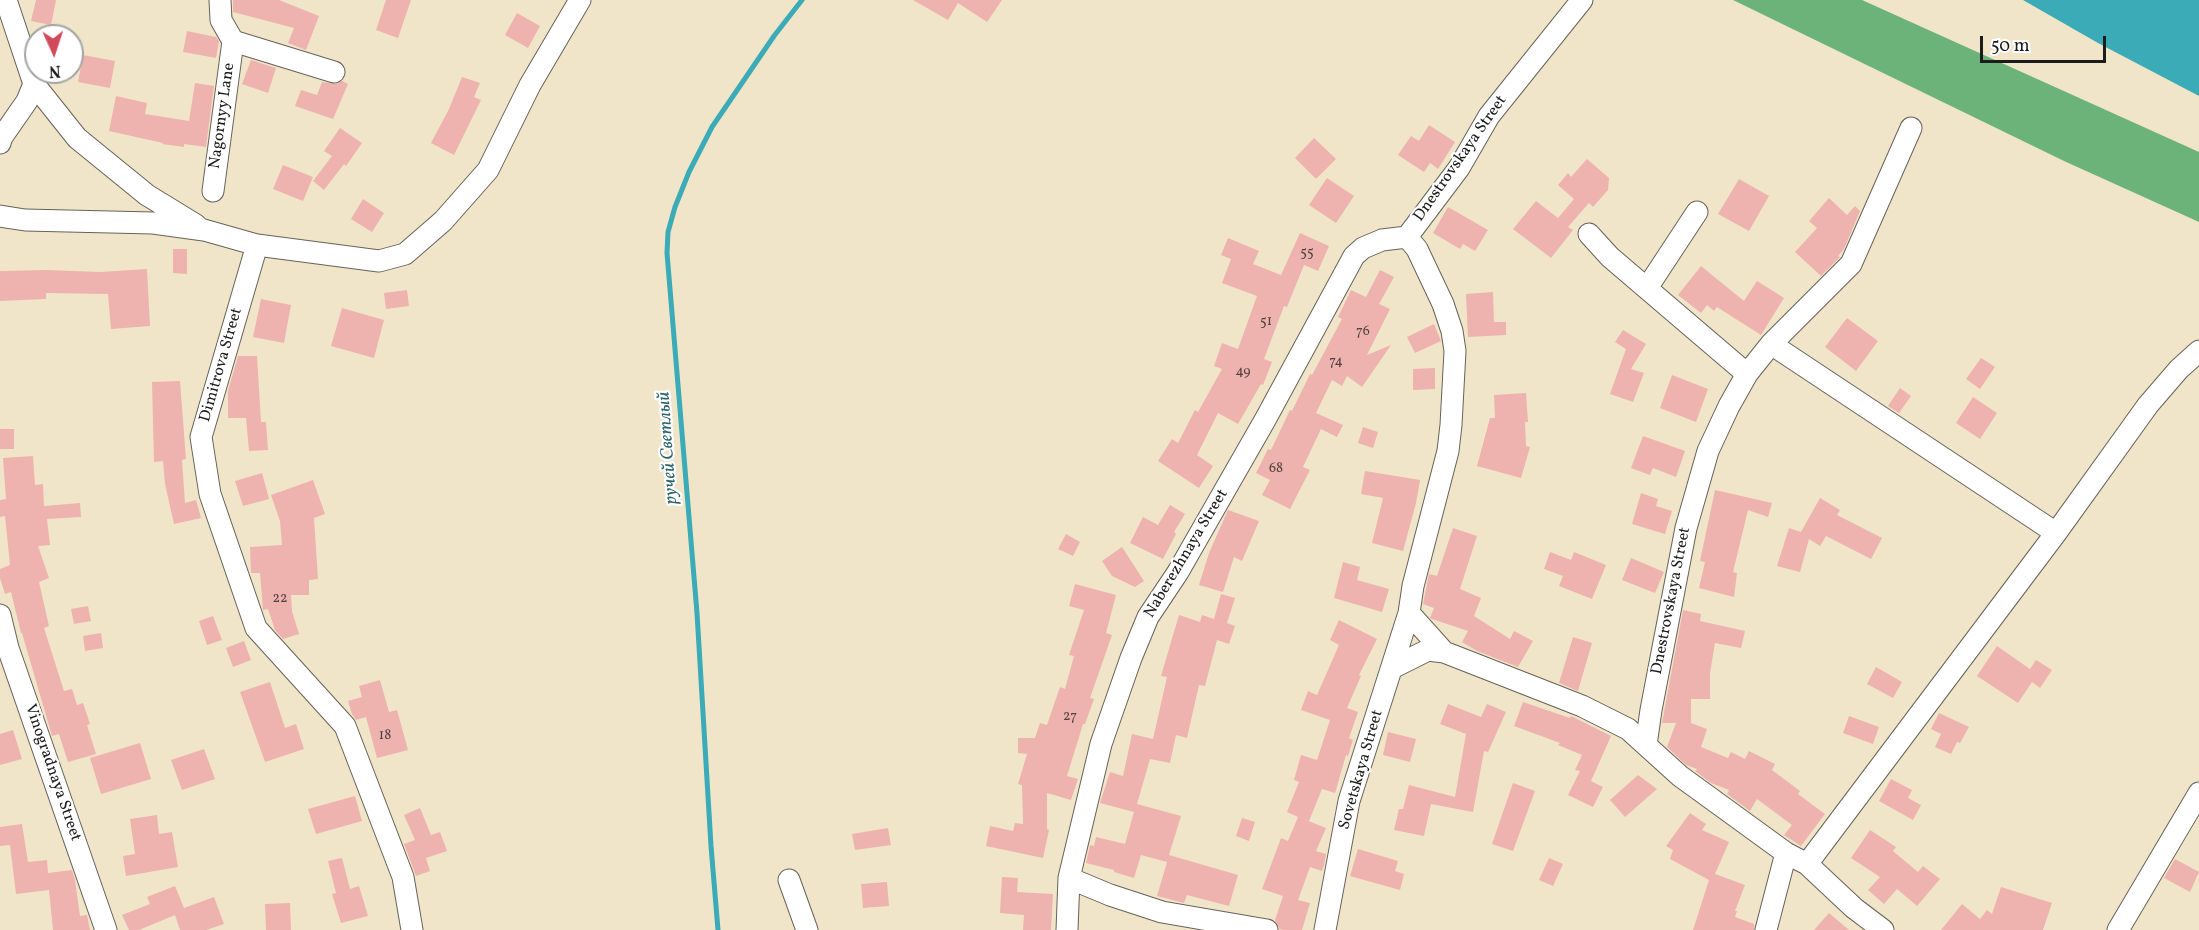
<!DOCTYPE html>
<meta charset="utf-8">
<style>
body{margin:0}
#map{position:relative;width:2199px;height:930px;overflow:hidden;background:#f0e5c9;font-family:Vollkorn,serif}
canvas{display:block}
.north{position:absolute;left:24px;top:24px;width:60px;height:60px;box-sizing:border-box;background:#fff;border:2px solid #a4a4a4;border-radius:50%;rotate:177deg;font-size:16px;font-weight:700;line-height:24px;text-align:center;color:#1c1c1c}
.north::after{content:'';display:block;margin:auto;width:21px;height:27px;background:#d1495b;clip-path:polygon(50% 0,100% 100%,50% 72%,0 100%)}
.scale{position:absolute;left:1980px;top:36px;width:126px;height:27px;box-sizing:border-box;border:3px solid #1c1c1c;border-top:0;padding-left:8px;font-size:18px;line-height:21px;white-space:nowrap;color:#1c1c1c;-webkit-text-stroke:4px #fff;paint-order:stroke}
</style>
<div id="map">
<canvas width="2199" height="930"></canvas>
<div class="north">N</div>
<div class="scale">50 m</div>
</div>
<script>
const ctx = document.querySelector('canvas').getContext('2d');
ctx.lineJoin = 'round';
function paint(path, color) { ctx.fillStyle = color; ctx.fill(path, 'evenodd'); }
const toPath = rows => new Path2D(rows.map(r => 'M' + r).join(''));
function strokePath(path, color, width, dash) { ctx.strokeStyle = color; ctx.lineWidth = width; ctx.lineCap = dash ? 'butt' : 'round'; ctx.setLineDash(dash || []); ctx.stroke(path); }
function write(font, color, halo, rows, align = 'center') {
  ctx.font = font + ' Vollkorn,serif'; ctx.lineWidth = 4.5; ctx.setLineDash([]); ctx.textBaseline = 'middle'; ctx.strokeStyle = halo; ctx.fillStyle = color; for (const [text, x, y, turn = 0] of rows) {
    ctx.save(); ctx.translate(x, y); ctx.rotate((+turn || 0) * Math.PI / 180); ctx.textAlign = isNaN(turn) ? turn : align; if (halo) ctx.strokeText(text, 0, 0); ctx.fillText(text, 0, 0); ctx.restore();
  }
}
paint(toPath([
 [1733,0,1862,0,2199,152,2199,222,2064,161]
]), '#6cb379');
paint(toPath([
 [2023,0,2199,0,2199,96,2098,43]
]), '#3aabb7');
strokePath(toPath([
 [718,930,711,846,697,613,667,253,668,232,675,207,689,172,712,127,774,36,802,0]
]), '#3aabb7', 5);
paint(toPath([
 [36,0,56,0,51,25,31,21],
 [233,0,279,0,319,16,306,50,288,43,294,28,233,12],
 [386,0,411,0,398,38,376,30],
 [913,0,1002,0,987,22,958,3,948,20],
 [517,13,540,26,528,48,505,35],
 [187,31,216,37,219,41,216,58,183,52],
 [83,55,115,61,110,88,78,82],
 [251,60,276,68,268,93,242,84],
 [462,77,480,83,474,97,481,100,454,155,431,143,449,109],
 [342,81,348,84,333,119,295,106,301,90,317,95,322,82,336,84],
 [195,83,214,86,206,147,184,144,184,147,162,144,163,143,109,131,116,96,147,103,145,114,189,121],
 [1429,125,1455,142,1438,169,1430,163,1424,172,1398,155,1411,136,1419,141],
 [340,128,362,143,346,166,344,164,324,190,313,181,332,156,324,151],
 [1314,138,1336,159,1316,179,1295,158],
 [1587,159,1609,178,1608,190,1593,207,1589,203,1568,227,1573,230,1551,258,1513,229,1536,201,1558,218,1574,199,1558,185,1568,173,1571,177],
 [283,165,313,177,303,201,273,189],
 [1327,178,1354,196,1336,223,1309,205],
 [1739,179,1769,196,1749,231,1718,214],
 [1829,198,1847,215,1855,206,1860,211,1844,249,1838,256,1840,257,1821,276,1795,252,1817,228,1809,221],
 [363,199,384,213,372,232,351,219],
 [1448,207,1488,230,1475,251,1463,244,1460,249,1433,233],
 [1300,233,1329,246,1318,271,1304,265,1287,307,1284,306,1264,359,1272,362,1263,385,1261,384,1238,424,1218,413,1197,455,1213,466,1199,488,1158,461,1172,439,1178,443,1195,410,1198,412,1222,369,1214,366,1222,343,1238,349,1257,296,1222,283,1231,259,1221,255,1228,238,1259,251,1253,264,1281,275],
 [173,249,187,249,187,274,173,273],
 [1701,266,1744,301,1757,281,1784,298,1761,335,1717,307,1714,311,1707,305,1701,313,1678,295],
 [147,269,150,326,111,329,108,294,46,293,46,299,0,301,0,271,46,270,100,272],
 [1380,270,1394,277,1379,304,1390,309,1367,355,1391,345,1362,387,1347,376,1342,386,1332,380,1316,413,1343,425,1337,437,1321,429,1303,467,1310,470,1290,509,1262,495,1270,480,1256,473,1268,449,1271,450,1290,410,1292,411,1310,374,1312,375,1342,319,1338,317,1351,290,1366,297],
 [407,290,409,306,386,309,384,293],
 [1493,292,1494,322,1506,322,1506,335,1468,337,1466,294],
 [261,299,291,305,284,343,253,337],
 [342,308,384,320,374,358,331,346],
 [1847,318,1878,341,1856,371,1825,347],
 [1434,324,1441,341,1415,353,1407,337],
 [1623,330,1646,344,1631,369,1644,373,1633,402,1610,394,1626,349,1615,342],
 [238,356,257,356,261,422,266,422,268,450,249,451,246,418,228,418,228,391],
 [1981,358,1995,367,1980,389,1966,379],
 [1435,368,1435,389,1413,390,1413,369],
 [1672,375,1708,389,1696,422,1660,408],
 [180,381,186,459,182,460,185,503,196,500,201,518,174,524,165,484,163,461,154,462,152,382],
 [1900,388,1911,396,1899,413,1888,406],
 [1526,393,1528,422,1525,422,1526,446,1530,447,1521,478,1477,466,1490,418,1495,418,1494,395],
 [1973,397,1997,413,1980,439,1956,423],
 [1363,427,1378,432,1373,448,1358,443],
 [0,429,14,429,14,449,0,449],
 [1643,436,1685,451,1676,477,1653,468,1650,475,1631,468],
 [33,456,35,485,43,484,44,506,80,503,81,517,47,519,50,545,38,546,49,578,39,582,49,626,44,628,64,691,72,689,77,705,83,703,90,724,87,725,96,754,68,762,59,734,52,736,22,633,21,633,11,592,5,594,0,578,0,569,10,565,5,516,0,517,0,500,6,499,3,458],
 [1365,471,1420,480,1416,503,1403,551,1372,543,1383,498,1361,494],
 [262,473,269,499,243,506,235,481],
 [313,480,325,514,314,518,318,579,309,580,309,595,291,595,292,611,299,634,283,639,275,630,268,609,263,610,260,573,251,573,250,547,282,545,280,521,271,495],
 [1715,490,1772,503,1768,517,1748,510,1733,572,1737,573,1734,597,1699,588,1705,562,1700,561],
 [1641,493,1658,499,1656,506,1672,511,1665,534,1632,524],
 [1820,498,1840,510,1837,515,1882,538,1871,559,1826,536,1820,546,1809,539,1800,572,1777,566,1789,528,1801,532],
 [1170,505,1185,514,1174,532,1176,534,1163,559,1130,543,1143,517,1158,525],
 [1228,510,1259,521,1242,561,1234,557,1223,592,1199,585,1209,553],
 [1453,528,1477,536,1460,589,1481,598,1474,616,1510,639,1514,631,1533,641,1518,667,1477,651,1462,642,1468,631,1432,619,1430,618,1434,608,1423,604,1429,574,1437,576],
 [1066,534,1080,542,1073,556,1058,549],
 [1122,547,1144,581,1135,587,1112,576,1102,561],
 [1550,552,1571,560,1574,552,1606,565,1592,599,1559,586,1563,576,1544,569],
 [1631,558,1664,572,1655,593,1622,580],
 [1343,562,1360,567,1357,580,1389,589,1382,612,1334,598],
 [1075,584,1116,595,1106,633,1112,635,1090,698,1094,699,1085,724,1083,724,1067,776,1078,779,1071,800,1047,793,1047,829,1049,830,1043,858,986,846,990,826,1013,831,1015,823,1023,824,1022,785,1018,784,1027,754,1018,753,1018,738,1035,738,1040,723,1047,725,1060,687,1065,689,1074,656,1069,655,1084,610,1069,606],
 [1221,594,1235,598,1227,623,1235,626,1229,644,1217,640,1205,686,1199,685,1187,738,1176,735,1170,763,1150,759,1137,804,1181,816,1169,855,1238,875,1229,906,1187,895,1184,903,1157,896,1167,862,1141,855,1134,878,1114,872,1114,870,1086,863,1090,845,1094,846,1096,837,1125,844,1134,812,1100,803,1110,772,1123,776,1132,734,1153,739,1167,677,1161,676,1179,615,1200,622,1202,615,1214,619],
 [88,606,91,621,74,624,71,609],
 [1683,610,1701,614,1700,621,1745,631,1741,648,1715,643,1710,673,1710,699,1691,699,1691,723,1707,729,1701,747,1728,758,1731,752,1745,759,1749,751,1775,764,1772,770,1800,791,1798,794,1825,814,1801,846,1784,835,1792,825,1757,799,1750,811,1727,794,1729,790,1711,783,1695,771,1697,769,1686,765,1667,747,1676,723,1662,723],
 [213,616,222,640,207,645,199,621],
 [1339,620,1377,639,1359,675,1361,676,1347,708,1358,712,1349,738,1353,740,1348,756,1346,755,1335,793,1322,789,1309,821,1301,818,1326,828,1316,851,1326,854,1324,865,1322,871,1310,867,1298,900,1310,903,1302,930,1284,930,1279,929,1275,920,1283,896,1262,889,1281,838,1288,841,1298,817,1287,812,1299,782,1294,780,1301,755,1317,760,1330,720,1301,710,1308,691,1317,695,1339,645,1330,640],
 [101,633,103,648,85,651,83,636],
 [1573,637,1592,643,1578,691,1559,683],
 [244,641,251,660,233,667,226,648],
 [1997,646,2030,669,2036,660,2052,670,2040,688,2032,682,2018,703,1977,676],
 [1876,667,1902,682,1893,698,1867,684],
 [380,680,389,712,397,710,408,750,377,758,366,717,356,720,352,714,348,701,362,697,359,686],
 [270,682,285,728,296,724,304,749,265,762,240,692],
 [1523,702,1570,718,1571,716,1611,736,1591,781,1603,787,1593,807,1568,795,1580,771,1575,770,1582,755,1558,745,1560,743,1514,726],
 [1448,704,1481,717,1487,704,1506,712,1488,752,1484,751,1473,812,1431,804,1424,836,1394,830,1399,809,1403,809,1409,785,1455,797,1466,734,1440,724],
 [1939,713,1969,727,1960,743,1957,742,1951,754,1935,747,1941,734,1931,729],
 [1849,716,1879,727,1873,744,1843,733],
 [13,730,22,759,0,765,0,734],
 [1388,732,1416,739,1410,762,1383,755],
 [140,743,151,779,101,794,90,758],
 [204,749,215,779,182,790,171,760],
 [1638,775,1657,789,1625,817,1610,800],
 [1891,779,1912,790,1908,798,1921,805,1913,820,1879,801],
 [1513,783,1535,791,1513,851,1492,844],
 [355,796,362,821,316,834,308,809],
 [420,808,431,835,440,832,447,851,426,858,430,871,416,876,404,844,415,840,404,815],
 [1690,813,1706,824,1702,830,1729,842,1715,874,1745,885,1735,911,1737,911,1735,917,1754,924,1754,930,1693,930,1709,880,1670,859,1673,850,1666,846],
 [157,815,159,834,172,832,178,867,126,876,123,856,135,854,130,819],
 [1242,818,1255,822,1249,841,1236,836],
 [22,824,28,862,47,860,48,873,72,870,75,880,80,916,87,915,90,930,53,930,49,890,16,894,10,845,0,846,0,827],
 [888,828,891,845,855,850,852,834],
 [1870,830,1896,847,1893,851,1918,872,1923,866,1940,879,1917,906,1897,889,1884,904,1868,890,1880,877,1851,858],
 [1358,849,1398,861,1395,871,1404,874,1400,890,1350,876],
 [342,858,350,889,359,886,368,916,341,923,332,894,336,893,328,861],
 [1549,858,1563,864,1553,886,1539,880],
 [2175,859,2199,872,2190,892,2164,878],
 [1002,877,1018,878,1017,892,1053,894,1051,930,1023,930,1024,915,1000,913],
 [887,882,889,906,863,908,861,884],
 [175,886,184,908,214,897,224,924,206,930,180,930,175,915,139,930,129,930,122,915,150,904,147,897],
 [2001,887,2052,903,2043,930,1941,930,1962,904,1980,919,1987,910,1992,914],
 [290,903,291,930,266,930,265,904],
 [1829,913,1849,930,1814,930]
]), '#eeb3ae');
const minor = toPath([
 [233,41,334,72],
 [34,84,77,138,147,195,196,225],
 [0,143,2,137,27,101,34,84,6,0],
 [213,191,233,41,221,20,220,0],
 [0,216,25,220,153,223,204,230,257,245,379,261,405,254,443,221,488,170,530,85,580,0],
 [1589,234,1610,257,1747,374],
 [1407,237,1459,168,1489,116,1582,0],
 [257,245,201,437,210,494,256,628,345,726,403,877,412,930],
 [1647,288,1697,212],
 [1771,344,2056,533],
 [1409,613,1444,652,1582,706,1628,729,1680,776,1786,853,1807,864,1854,908,1883,930],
 [0,615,8,648,106,930],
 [1392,668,1428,650,1444,652],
 [1646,745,1651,710,1686,528,1708,451,1729,406,1747,374,1771,344,1851,264,1911,128],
 [1807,864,2056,533,2148,405,2179,369,2199,351],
 [1069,878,1110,895,1162,912,1267,930],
 [789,880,807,930],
 [1067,930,1069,878,1101,744,1131,658,1148,617,1178,572,1265,420,1354,256,1363,248,1382,240,1407,237],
 [1325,930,1349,801,1409,613,1413,586,1448,451,1451,425,1455,351,1452,331,1443,304,1417,249,1407,237],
 [1766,930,1786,853],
 [2118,930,2199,793]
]);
strokePath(minor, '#666259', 23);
strokePath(minor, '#fff', 21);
write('14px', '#504240', null, [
 ["55",1307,253],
 ["51",1266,322],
 ["76",1363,332],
 ["74",1336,362],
 ["49",1243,372],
 ["68",1276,469],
 ["22",280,599],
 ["27",1070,717],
 ["18",385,736]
]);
write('16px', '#1c1c1c', '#fff', [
 ["Nagornyy Lane",223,116,-82],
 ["Dnestrovskaya Street",1461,159,-55],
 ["Dimitrova Street",222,365,-74],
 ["Naberezhnaya Street",1187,554,-59],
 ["Dnestrovskaya Street",1672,601,-79],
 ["Sovetskaya Street",1362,770,-74],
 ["Vinogradnaya Street",52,773,71]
]);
write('italic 18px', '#2b646a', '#fff', [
 ["ручей Светлый",669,448,-94]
]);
</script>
